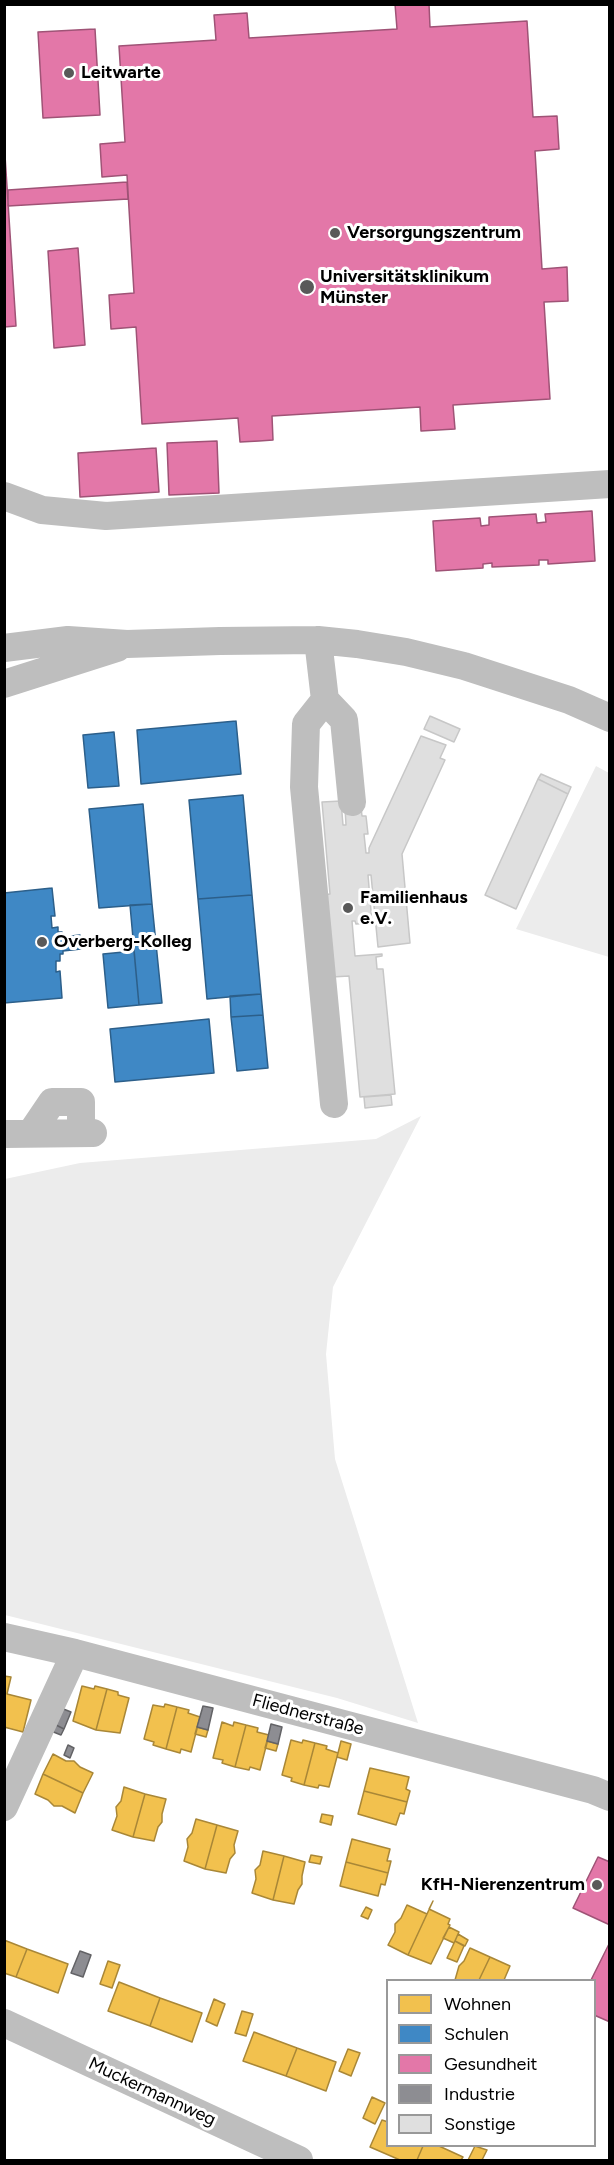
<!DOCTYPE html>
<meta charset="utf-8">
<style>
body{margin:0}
#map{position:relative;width:614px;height:2165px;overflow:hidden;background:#fff;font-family:Figtree,sans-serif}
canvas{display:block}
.frame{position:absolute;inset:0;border:6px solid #000;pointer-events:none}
.legend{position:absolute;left:386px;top:1979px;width:210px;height:168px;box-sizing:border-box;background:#fff;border:2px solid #999;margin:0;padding:8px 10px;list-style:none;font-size:18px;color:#000}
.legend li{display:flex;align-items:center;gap:12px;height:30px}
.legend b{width:30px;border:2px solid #999}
</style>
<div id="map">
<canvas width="614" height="2165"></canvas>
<div class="frame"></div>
<ul class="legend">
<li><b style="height:16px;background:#f2c14e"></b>Wohnen</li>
<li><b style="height:16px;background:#3f88c5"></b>Schulen</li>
<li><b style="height:16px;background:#e377a8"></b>Gesundheit</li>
<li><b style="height:16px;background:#8d8d92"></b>Industrie</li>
<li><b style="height:16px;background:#dfdfdf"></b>Sonstige</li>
</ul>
</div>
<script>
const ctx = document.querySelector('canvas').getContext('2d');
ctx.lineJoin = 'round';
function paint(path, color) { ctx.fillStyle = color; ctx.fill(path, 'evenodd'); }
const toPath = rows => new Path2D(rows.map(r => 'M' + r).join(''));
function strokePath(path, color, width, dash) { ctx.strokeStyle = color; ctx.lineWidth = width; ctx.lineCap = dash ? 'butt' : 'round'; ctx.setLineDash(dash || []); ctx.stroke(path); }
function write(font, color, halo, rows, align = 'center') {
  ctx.font = font + ' Figtree,sans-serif'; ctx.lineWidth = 6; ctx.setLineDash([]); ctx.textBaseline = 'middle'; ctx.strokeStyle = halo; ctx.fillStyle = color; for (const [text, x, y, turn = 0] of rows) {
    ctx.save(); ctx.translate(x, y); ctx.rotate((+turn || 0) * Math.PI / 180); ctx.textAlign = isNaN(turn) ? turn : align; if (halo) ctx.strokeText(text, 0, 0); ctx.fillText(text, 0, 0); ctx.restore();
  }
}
paint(toPath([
 [596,766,609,773,609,957,516,929],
 [421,1116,333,1287,326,1354,335,1459,418,1723,337,1698,5,1615,5,1179,80,1163,376,1139]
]), '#ececec');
const homes = toPath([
 [4,1676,11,1677,7,1694,31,1700,23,1732,4,1727,4,1676],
 [82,1686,94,1689,95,1686,107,1689,96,1730,73,1721,82,1686],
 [107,1689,118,1692,118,1695,129,1698,120,1733,96,1730,107,1689],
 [165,1704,177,1707,166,1749,153,1745,154,1742,144,1739,153,1705,164,1707,165,1704],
 [177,1707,189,1710,188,1713,200,1717,191,1752,181,1749,180,1753,166,1749,177,1707],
 [222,1722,233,1726,234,1722,246,1725,235,1767,222,1763,223,1760,213,1758,222,1722],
 [246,1725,258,1728,257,1732,269,1735,260,1770,250,1767,249,1770,235,1767,246,1725],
 [197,1727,208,1730,206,1737,195,1734,197,1727],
 [291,1740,302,1743,303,1740,315,1743,304,1785,291,1781,292,1778,282,1775,291,1740],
 [267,1741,278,1744,276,1751,265,1748,267,1741],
 [341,1741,351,1744,347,1760,337,1757,341,1741],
 [315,1743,327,1746,326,1749,338,1753,329,1787,319,1785,318,1788,304,1785,315,1743],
 [53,1754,66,1761,74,1761,80,1767,93,1773,83,1793,43,1774,53,1754],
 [370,1768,409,1777,406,1789,410,1791,407,1802,364,1791,370,1768],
 [43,1774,83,1793,75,1813,62,1806,54,1806,48,1800,35,1794,43,1774],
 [124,1787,145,1794,133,1837,112,1830,117,1816,116,1807,121,1801,124,1787],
 [364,1791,407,1802,404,1814,400,1813,396,1825,358,1814,364,1791],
 [145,1794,166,1799,162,1814,162,1822,158,1827,154,1841,133,1837,145,1794],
 [322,1814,333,1816,331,1825,320,1822,322,1814],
 [196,1819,217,1825,205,1869,184,1861,188,1847,187,1839,192,1833,196,1819],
 [217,1825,238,1831,234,1845,235,1853,230,1859,226,1873,205,1869,217,1825],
 [352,1839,390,1849,387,1861,391,1861,388,1873,346,1862,352,1839],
 [263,1851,284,1856,273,1900,252,1893,256,1879,255,1870,260,1865,263,1851],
 [311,1855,322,1857,320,1864,309,1862,311,1855],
 [284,1856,305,1862,302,1876,302,1884,298,1890,294,1904,273,1900,284,1856],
 [346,1862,388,1873,385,1885,381,1884,378,1896,340,1886,346,1862],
 [433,1901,429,1909,450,1919,448,1924,450,1925,431,1964,408,1955,433,1901],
 [407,1905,427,1914,408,1955,388,1945,395,1932,395,1924,401,1918,407,1905],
 [366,1907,372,1910,368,1919,361,1916,366,1907],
 [449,1927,459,1932,454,1943,443,1938,449,1927],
 [458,1934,468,1940,465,1946,455,1941,458,1934],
 [4,1940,27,1949,16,1977,4,1973,4,1940],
 [455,1941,464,1946,457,1962,447,1958,455,1941],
 [470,1948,490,1957,479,1980,455,1980,459,1966,464,1961,470,1948],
 [27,1949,68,1964,58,1993,16,1977,27,1949],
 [490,1957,510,1966,504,1980,479,1980,490,1957],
 [108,1961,120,1965,112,1988,100,1984,108,1961],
 [119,1982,160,1998,150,2026,108,2011,119,1982],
 [160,1998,202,2013,192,2042,150,2026,160,1998],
 [214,1999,225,2004,217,2026,206,2021,214,1999],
 [242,2011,253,2014,246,2036,235,2033,242,2011],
 [254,2032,297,2048,286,2076,243,2061,254,2032],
 [297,2048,336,2062,326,2091,286,2076,297,2048],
 [348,2049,360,2053,351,2076,339,2071,348,2049],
 [372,2097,385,2103,375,2124,363,2118,372,2097],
 [382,2120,388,2122,388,2146,423,2146,417,2160,400,2160,370,2147,382,2120],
 [423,2146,439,2146,463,2157,461,2160,417,2160,423,2146],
 [475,2146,487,2150,482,2160,468,2160,475,2146]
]);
paint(homes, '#f2c14e');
strokePath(homes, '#a98737', 1.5);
const schools = toPath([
 [236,721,241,774,141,784,137,730,236,721],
 [114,732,119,786,88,788,83,735,114,732],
 [243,795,252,895,198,899,189,800,243,795],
 [143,804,152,904,99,908,89,809,143,804],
 [52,888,55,916,51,916,52,928,58,927,58,932,62,932,62,937,80,935,81,949,63,951,63,954,60,954,60,961,56,961,56,972,60,971,62,998,4,1003,4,893,52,888],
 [252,895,261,994,207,999,198,899,252,895],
 [152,904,162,1003,139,1005,130,905,152,904],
 [134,951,139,1005,108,1008,103,954,134,951],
 [261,994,263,1015,231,1017,230,996,261,994],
 [263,1015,268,1068,237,1071,231,1017,263,1015],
 [209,1019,214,1073,115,1082,110,1029,209,1019]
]);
paint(schools, '#3f88c5');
strokePath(schools, '#2c5f8a', 1.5);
const health = toPath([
 [395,4,429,4,430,27,527,21,533,117,557,116,559,149,535,151,542,269,567,267,568,301,544,302,550,399,453,405,455,429,421,431,420,407,272,416,273,440,259,441,240,442,238,418,142,424,136,327,111,329,109,295,134,293,127,175,102,177,100,144,125,142,119,46,216,40,214,15,247,13,249,38,397,29,395,4],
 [95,29,100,115,43,118,38,32,95,29],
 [4,140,16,326,4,327,4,140],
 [127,182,128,199,8,206,8,190,127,182],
 [78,248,85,345,54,348,48,251,78,248],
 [217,441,219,493,169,495,167,443,217,441],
 [156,448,159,492,80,497,78,453,156,448],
 [592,511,595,561,548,564,548,560,539,560,539,565,492,567,492,563,483,564,483,568,436,571,433,521,480,518,481,526,489,525,489,517,536,514,537,523,546,522,545,514,592,511],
 [598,1857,610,1862,610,1925,573,1908,598,1857],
 [610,1942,610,2022,594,2015,594,1980,591,1980,610,1942]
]);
paint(health, '#e377a8');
strokePath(health, '#9f5376', 1.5);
const industry = toPath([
 [203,1706,213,1708,208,1730,197,1727,203,1706],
 [61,1708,71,1712,64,1729,54,1724,61,1708],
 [54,1724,64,1729,61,1735,51,1731,54,1724],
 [271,1724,282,1727,278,1744,267,1741,271,1724],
 [68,1745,74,1748,70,1758,64,1755,68,1745],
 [80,1951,91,1955,83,1977,71,1973,80,1951]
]);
paint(industry, '#8d8d92');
strokePath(industry, '#636366', 1.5);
const building = toPath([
 [430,716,460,729,454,742,424,729,430,716],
 [421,736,446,745,440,758,445,760,402,854,410,943,378,947,371,875,368,875,372,923,356,924,355,921,352,921,355,956,382,954,382,956,376,957,377,969,383,969,395,1094,360,1097,349,976,332,977,324,895,330,894,322,802,341,801,343,825,346,825,345,808,361,807,362,816,366,816,368,834,364,834,366,853,369,853,369,848,421,736],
 [541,774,571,787,568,794,538,779,541,774],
 [538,779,568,794,516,909,485,895,538,779],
 [391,1095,392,1105,365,1108,364,1097,391,1095]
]);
paint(building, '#dfdfdf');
strokePath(building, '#c7c7c7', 1.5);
strokePath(toPath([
 [4,496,42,510,106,516,610,484],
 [318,640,325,700,306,724,304,787,334,1104],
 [4,648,68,640,127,644,220,641,318,640,357,644,406,652,464,666,569,700,610,718],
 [4,684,117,648],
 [325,700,344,720,352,802],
 [31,1133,52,1102,81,1102,81,1132],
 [4,1134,93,1133],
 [4,1637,75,1653,593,1790,610,1797],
 [4,1807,75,1653],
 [4,2023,299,2160]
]), '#bebebe', 28);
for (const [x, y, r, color] of [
 [69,73,6,"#595959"],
 [335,233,6,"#595959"],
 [307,287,8,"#595959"],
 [348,908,6,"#595959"],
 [42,942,6,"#595959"],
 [597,1885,6,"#595959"]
]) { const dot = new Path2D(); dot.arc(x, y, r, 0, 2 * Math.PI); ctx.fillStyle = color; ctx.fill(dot); strokePath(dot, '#fff', 2); }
write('bold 18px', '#000', '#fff', [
 ["Leitwarte",81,73],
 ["Versorgungszentrum",347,233],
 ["Universitätsklinikum",320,277],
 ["Münster",320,298],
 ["Familienhaus",360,898],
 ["e.V.",360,919],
 ["Overberg-Kolleg",54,942],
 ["KfH-Nierenzentrum",585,1885,"right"]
], 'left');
write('18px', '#000', '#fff', [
 ["Fliednerstraße",308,1715,15],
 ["Muckermannweg",152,2092,25]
]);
</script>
